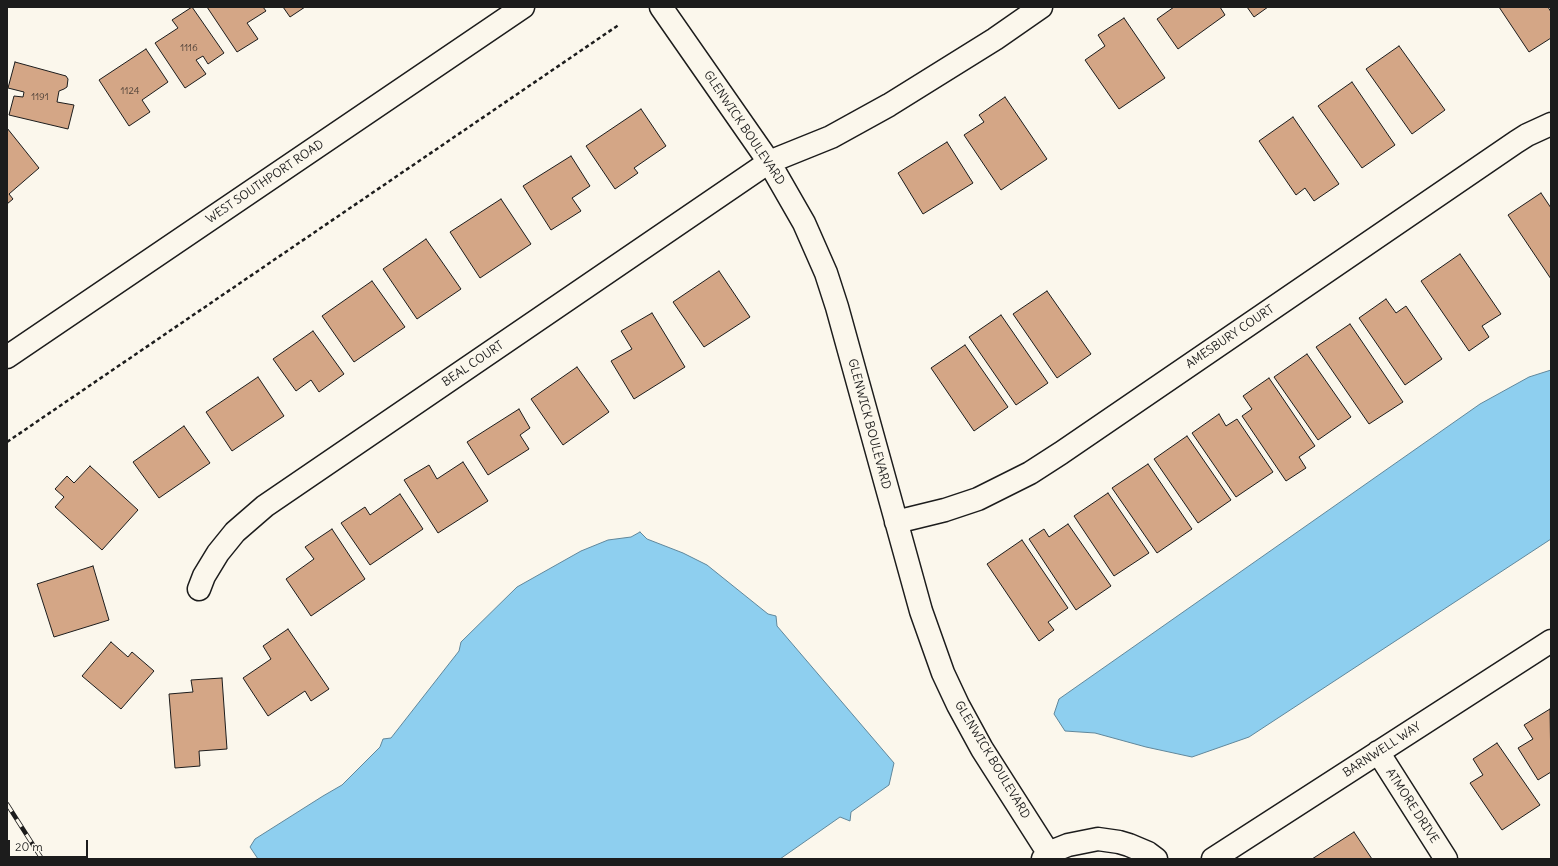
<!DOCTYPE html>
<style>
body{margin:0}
#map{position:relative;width:1558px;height:866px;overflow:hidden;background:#fbf7ec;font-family:Delius,sans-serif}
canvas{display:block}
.frame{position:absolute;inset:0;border:8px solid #1c1c1c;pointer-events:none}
.scale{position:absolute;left:8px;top:840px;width:80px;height:18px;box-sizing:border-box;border:2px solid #1c1c1c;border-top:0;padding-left:5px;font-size:12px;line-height:14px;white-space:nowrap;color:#1c1c1c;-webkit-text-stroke:3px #fbf7ec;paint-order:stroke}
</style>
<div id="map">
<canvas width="1558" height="866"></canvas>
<div class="frame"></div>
<div class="scale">20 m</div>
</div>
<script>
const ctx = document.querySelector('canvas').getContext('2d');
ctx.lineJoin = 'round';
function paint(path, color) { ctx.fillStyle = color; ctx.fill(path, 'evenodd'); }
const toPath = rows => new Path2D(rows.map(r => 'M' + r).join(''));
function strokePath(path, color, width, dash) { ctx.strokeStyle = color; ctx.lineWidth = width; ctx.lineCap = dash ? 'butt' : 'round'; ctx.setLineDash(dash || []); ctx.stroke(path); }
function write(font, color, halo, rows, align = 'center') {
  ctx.font = font + ' Delius,sans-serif'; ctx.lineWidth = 3; ctx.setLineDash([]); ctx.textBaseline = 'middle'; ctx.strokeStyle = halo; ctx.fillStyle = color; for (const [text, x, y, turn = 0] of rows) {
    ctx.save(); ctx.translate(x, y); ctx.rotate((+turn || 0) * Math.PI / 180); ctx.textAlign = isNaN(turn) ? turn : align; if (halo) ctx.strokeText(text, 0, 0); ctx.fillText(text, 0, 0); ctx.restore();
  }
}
const water = toPath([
 [1551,370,1551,539,1249,737,1192,757,1146,747,1095,733,1065,731,1054,714,1059,699,1480,404,1529,377,1551,370],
 [640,532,647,539,683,553,707,565,768,614,776,616,777,626,894,763,889,785,851,812,850,821,840,817,780,859,258,859,250,847,255,839,323,796,342,785,380,747,383,739,391,738,459,651,461,642,517,587,581,551,608,540,631,537,640,532]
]);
paint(water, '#8ecfef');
strokePath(water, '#60879b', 1);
const building = toPath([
 [192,7,224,53,208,64,203,56,196,60,206,74,185,88,155,43,178,28,172,20,192,7],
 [207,7,263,7,266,11,247,23,258,39,237,52,207,7],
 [283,7,305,7,290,17,283,7],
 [1174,7,1220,7,1225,15,1178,49,1157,19,1174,7],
 [1247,7,1268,7,1254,17,1247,7],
 [1499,7,1548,7,1551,12,1551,38,1529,52,1499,7],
 [1124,18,1165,78,1119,109,1085,60,1105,46,1098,35,1124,18],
 [1399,46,1445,110,1412,134,1366,69,1399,46],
 [146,49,168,82,142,100,150,112,129,126,99,80,146,49],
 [15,62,66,76,68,79,67,87,64,89,59,91,57,102,74,105,68,129,9,115,14,96,23,97,24,92,8,88,15,62],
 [1352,82,1395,145,1362,168,1318,106,1352,82],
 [1005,97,1047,159,1001,190,964,135,984,122,979,115,1005,97],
 [641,109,666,146,634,168,638,173,615,189,586,146,641,109],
 [1293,117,1339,184,1314,201,1305,188,1296,195,1259,141,1293,117],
 [7,128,39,168,9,194,13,199,7,204,7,128],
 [947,142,973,183,923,214,898,173,947,142],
 [571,156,590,186,572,198,581,211,551,230,523,186,571,156],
 [1541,193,1551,208,1551,279,1508,215,1541,193],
 [501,199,531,244,480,278,450,232,501,199],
 [426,239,461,289,417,319,383,269,426,239],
 [1460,254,1501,314,1482,326,1489,337,1469,351,1421,281,1460,254],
 [719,271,750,317,704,347,673,302,719,271],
 [372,281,405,327,354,362,322,316,372,281],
 [1047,291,1091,354,1057,378,1013,314,1047,291],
 [1386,299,1396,313,1406,306,1442,359,1405,385,1359,318,1386,299],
 [652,313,685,367,634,399,611,361,632,349,621,331,652,313],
 [1001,315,1048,383,1016,405,969,337,1001,315],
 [1350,324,1403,402,1369,424,1316,347,1350,324],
 [313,331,344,374,319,392,311,380,296,391,273,359,313,331],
 [965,345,1008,407,974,431,931,368,965,345],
 [1307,354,1351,417,1318,440,1274,377,1307,354],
 [577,367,609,412,563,445,531,399,577,367],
 [258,377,284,416,232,451,206,412,258,377],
 [1269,378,1315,446,1299,457,1306,468,1286,481,1242,416,1252,409,1243,396,1269,378],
 [519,409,530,428,520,435,529,449,488,475,467,442,519,409],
 [1219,414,1226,426,1237,419,1273,472,1236,497,1192,433,1219,414],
 [184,426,210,463,159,498,133,462,184,426],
 [1187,436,1231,500,1198,523,1154,459,1187,436],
 [463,462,488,501,438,533,404,480,429,465,437,479,463,462],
 [1148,464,1192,529,1157,553,1112,488,1148,464],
 [90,466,138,510,102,550,55,507,64,497,55,489,67,476,74,483,90,466],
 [1108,493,1149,553,1114,576,1074,516,1108,493],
 [400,494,423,529,370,565,341,523,365,507,370,515,400,494],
 [1068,524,1111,586,1076,610,1029,539,1044,529,1049,537,1068,524],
 [332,529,365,579,311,616,286,579,314,559,305,547,332,529],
 [1022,540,1068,608,1048,622,1054,630,1039,641,987,564,1022,540],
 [93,566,109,620,54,637,37,584,93,566],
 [288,629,329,689,311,701,305,691,268,716,243,678,271,659,263,646,288,629],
 [111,642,128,657,132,652,154,671,121,709,82,676,111,642],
 [222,678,227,749,199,751,200,766,175,768,169,694,193,692,191,680,222,678],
 [1550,709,1551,772,1538,780,1518,748,1533,739,1524,725,1550,709],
 [1497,743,1540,805,1502,830,1470,783,1483,775,1473,759,1497,743],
 [1354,832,1372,859,1312,859,1354,832]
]);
paint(building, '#d4a686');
strokePath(building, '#1c1c1c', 1);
const street = toPath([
 [661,7,769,162,804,223,826,273,837,307,921,611,943,673,958,705,982,749,1049,854],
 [896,522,945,510,978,499,1030,473,1061,453,1516,142,1527,135,1551,124],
 [199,589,204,576,218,553,235,532,265,506,769,162,831,137,889,105,995,39,1041,7],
 [1378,752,1446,859],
 [1043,859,1058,849,1068,845,1098,839,1119,842,1129,845,1148,853,1156,859],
 [1213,859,1551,641]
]);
const secondary = toPath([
 [7,357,523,7]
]);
strokePath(street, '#1c1c1c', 25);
strokePath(secondary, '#1c1c1c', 25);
strokePath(toPath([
 [7,442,620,24]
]), '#1c1c1c', 2.5, [4, 3]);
strokePath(street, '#fbf7ec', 22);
strokePath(secondary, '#fbf7ec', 22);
const rail = toPath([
 [7,804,42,859]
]);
strokePath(rail, '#1c1c1c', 4.5);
strokePath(rail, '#fbf7ec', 3, [9]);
write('10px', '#4a3e36', null, [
 ["1116",189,48],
 ["1124",130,91],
 ["1191",40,97]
]);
write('12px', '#1c1c1c', '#fbf7ec', [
 ["GLENWICK BOULEVARD",744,128,56],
 ["WEST SOUTHPORT ROAD",265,182,-34],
 ["AMESBURY COURT",1230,337,-34],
 ["BEAL COURT",473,364,-34],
 ["GLENWICK BOULEVARD",869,424,75],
 ["BARNWELL WAY",1382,750,-33],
 ["GLENWICK BOULEVARD",992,760,59],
 ["ATMORE DRIVE",1412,806,57]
]);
</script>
